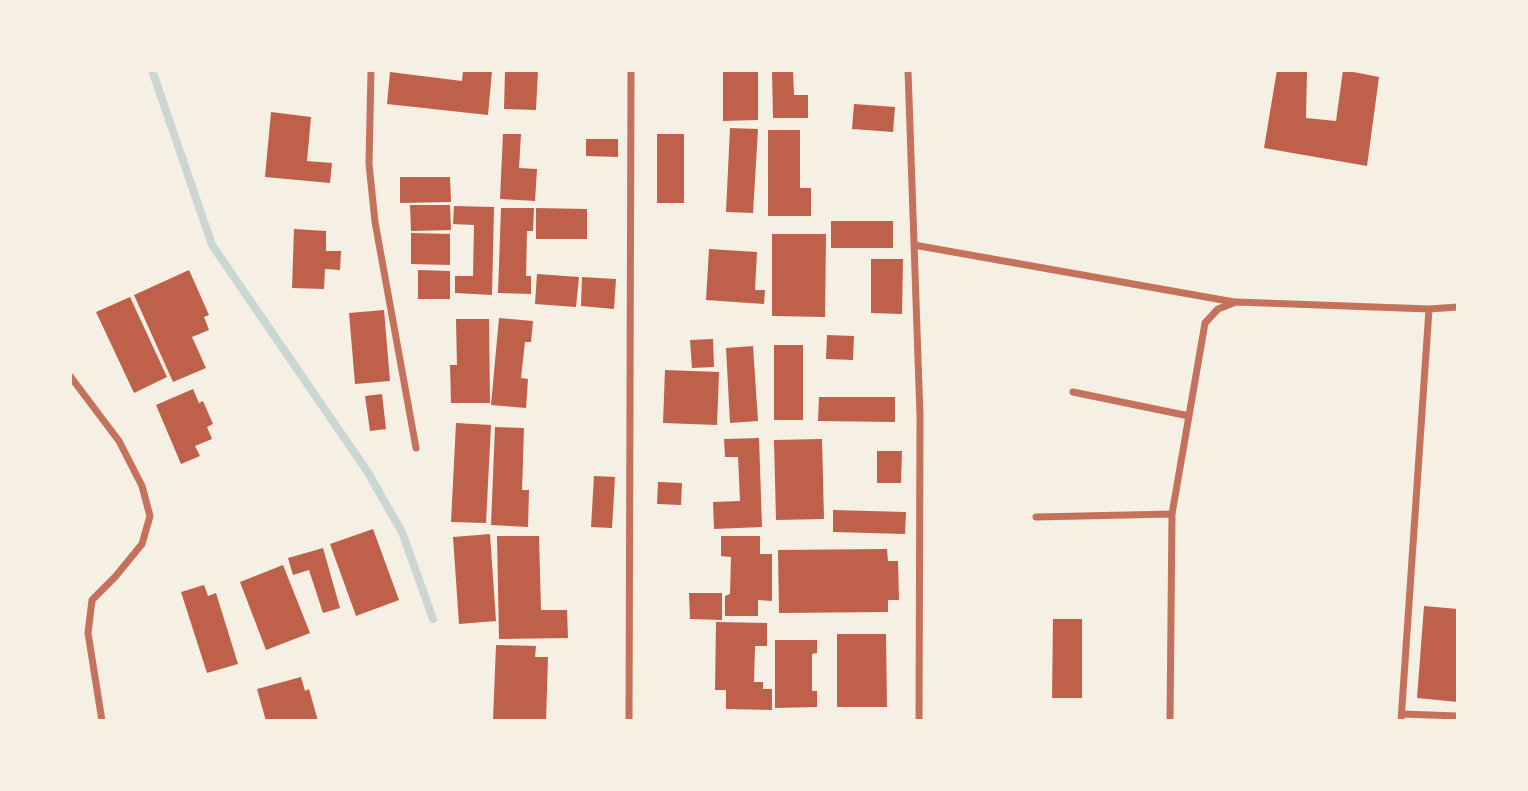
<!DOCTYPE html>
<style>
body{margin:0}
#map{position:relative;width:1528px;height:791px;overflow:hidden;background:#f6efe4;font-family:"Open Sans",sans-serif}
canvas{display:block}
.frame{position:absolute;inset:0;border:72px solid #f6efe4;pointer-events:none}
</style>
<div id="map">
<canvas width="1528" height="791"></canvas>
<div class="frame"></div>
</div>
<script>
const ctx = document.querySelector('canvas').getContext('2d');
ctx.lineJoin = 'round';
const toPath = rows => new Path2D(rows.map(r => 'M' + r).join(''));
function strokePath(path, color, width, dash) { ctx.strokeStyle = color; ctx.lineWidth = width; ctx.lineCap = dash ? 'butt' : 'round'; ctx.setLineDash(dash || []); ctx.stroke(path); }
function paint(path, color) { ctx.fillStyle = color; ctx.fill(path, 'evenodd'); }
strokePath(toPath([
 [152,70,212,245,367,471,402,532,433,619]
]), '#c9d6d2', 8);
paint(toPath([
 [463,70,492,71,488,115,387,104,390,72,462,81],
 [505,70,538,70,536,110,504,109],
 [723,70,758,70,758,120,723,121],
 [772,70,793,70,794,95,808,95,808,118,773,118],
 [1277,70,1307,70,1306,118,1336,121,1343,70,1379,77,1367,166,1264,148],
 [854,104,895,107,893,132,852,129],
 [271,112,311,117,307,161,332,163,330,183,265,177],
 [730,128,758,129,753,213,726,212],
 [768,130,800,130,800,188,811,188,811,216,768,216],
 [503,134,521,134,519,168,537,169,535,201,500,199],
 [657,134,684,134,684,203,657,203],
 [586,139,618,139,618,157,586,156],
 [400,177,450,177,451,202,400,203],
 [410,205,450,205,451,230,411,231],
 [454,206,494,207,492,295,455,293,455,276,473,276,474,225,453,224],
 [501,208,534,208,533,231,527,231,526,276,531,276,531,294,498,293],
 [536,208,587,209,587,239,536,239],
 [831,221,893,221,893,248,831,248],
 [294,229,326,231,326,251,341,251,340,270,325,269,324,289,292,288],
 [411,233,450,234,450,265,411,264],
 [772,234,826,234,825,317,772,316],
 [709,249,757,252,755,290,765,290,764,304,706,300],
 [871,259,903,259,902,314,871,313],
 [189,270,209,315,204,317,209,330,192,337,206,368,173,382,134,295],
 [418,270,450,271,450,299,418,299],
 [537,274,579,277,576,307,535,304],
 [582,277,616,279,614,309,581,306],
 [130,297,167,377,134,393,96,312],
 [384,310,390,381,355,384,349,313],
 [499,318,533,321,531,342,525,342,521,378,528,379,526,408,491,405],
 [456,319,489,319,490,403,451,403,450,365,457,365],
 [827,335,854,336,853,360,826,359],
 [713,339,714,367,692,368,690,340],
 [774,345,803,345,803,420,774,420],
 [753,346,758,421,730,423,726,348],
 [665,370,719,372,717,425,663,423],
 [193,389,199,403,203,401,213,424,207,427,212,439,195,446,200,456,181,464,156,405],
 [382,394,386,429,370,431,365,396],
 [819,397,895,397,895,422,818,421],
 [456,423,491,425,486,523,451,522],
 [495,427,524,428,522,490,529,490,528,527,491,525],
 [759,438,762,527,714,529,713,502,740,501,738,457,725,457,724,439],
 [822,439,824,519,776,520,774,440],
 [877,451,902,451,901,483,877,483],
 [594,476,615,477,612,528,591,527],
 [658,482,682,483,681,505,657,504],
 [833,510,906,512,905,534,833,532],
 [373,529,399,600,356,616,330,544],
 [490,534,496,621,459,624,453,537],
 [497,536,539,536,541,610,567,610,568,638,499,639],
 [721,536,760,536,760,554,772,554,772,601,758,600,758,616,725,616,725,596,730,594,731,557,721,556],
 [323,548,340,608,323,613,309,570,293,575,288,558],
 [887,549,888,561,898,561,899,600,888,600,888,612,779,613,778,550],
 [283,565,310,633,266,650,240,582],
 [204,585,208,596,216,593,238,664,207,673,181,592],
 [689,593,722,593,722,620,690,619],
 [1424,606,1458,609,1458,702,1417,698],
 [1053,619,1082,619,1082,698,1052,698],
 [716,622,767,623,767,646,755,646,754,682,763,682,763,689,772,689,772,710,726,709,726,690,715,690],
 [837,634,886,634,887,707,837,707],
 [775,640,817,640,817,653,812,654,812,691,817,691,817,707,775,708],
 [496,645,536,646,535,657,548,657,546,721,493,721],
 [301,677,305,691,309,689,318,721,266,721,257,689]
]), '#bf614a');
strokePath(toPath([
 [371,70,369,164,375,222,416,448],
 [908,70,920,416,919,721],
 [914,245,1234,302],
 [70,376,119,441,142,486,150,516,142,544,115,577,92,600,88,633,102,721],
 [1073,392,1189,416],
 [1036,517,1172,514],
 [1402,714,1458,716],
 [629,721,631,70],
 [1170,721,1172,514,1205,323,1218,309,1236,302,1429,309],
 [1401,721,1429,309,1458,307]
]), '#c5725c', 7);
</script>
